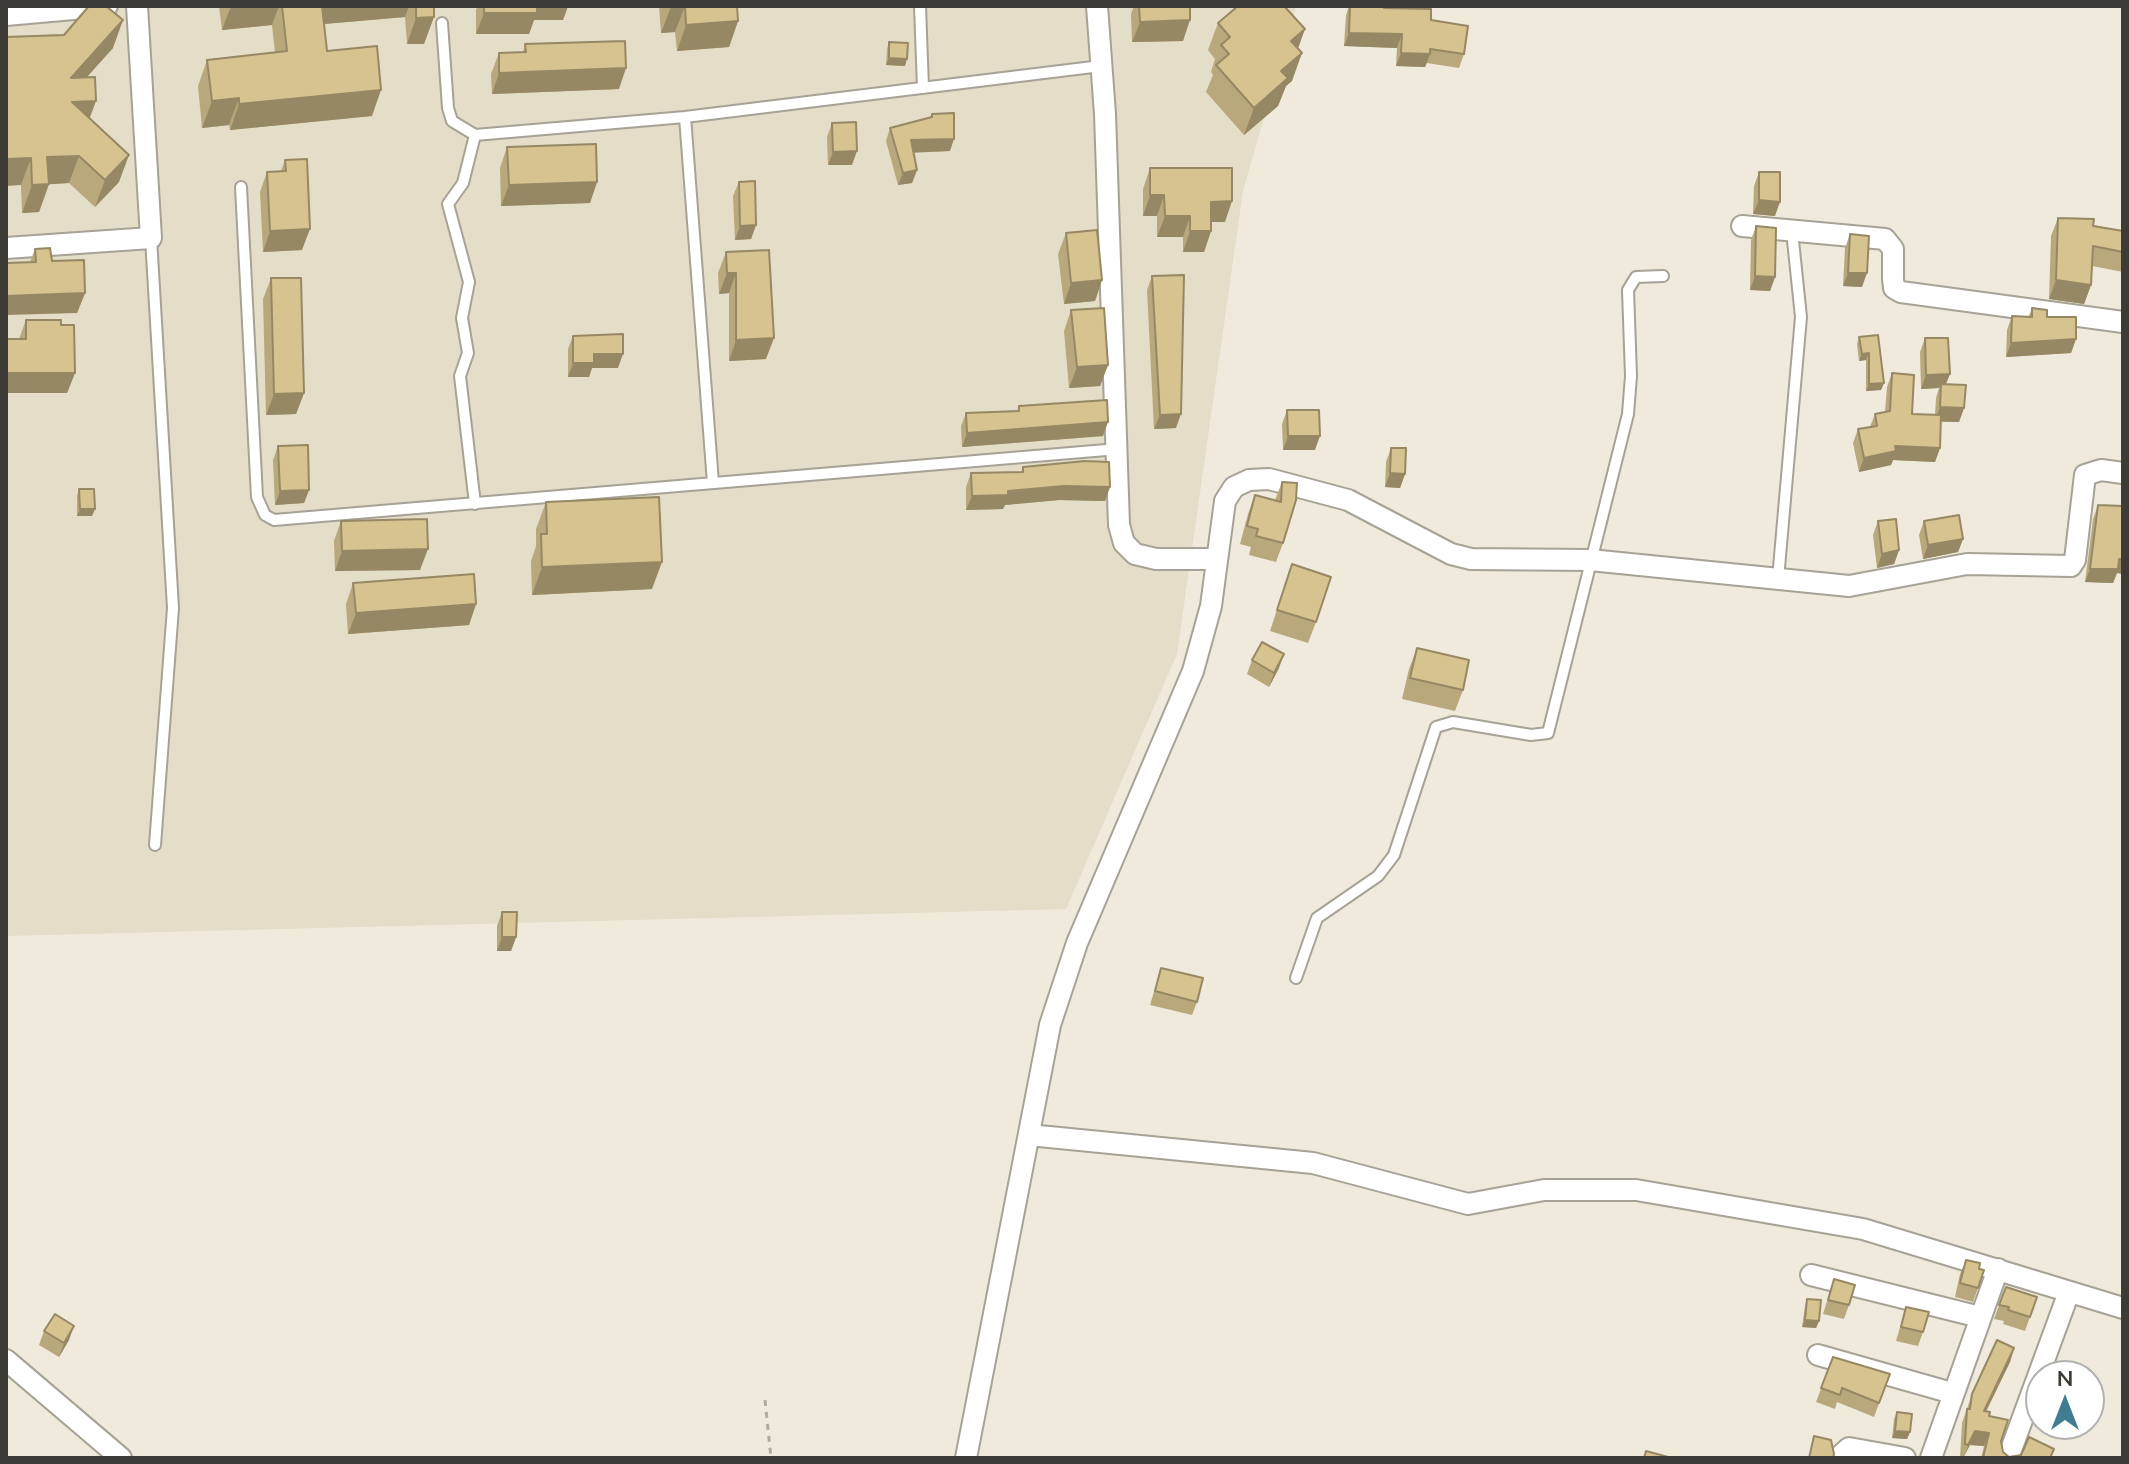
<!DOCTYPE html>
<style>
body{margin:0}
#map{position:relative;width:2129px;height:1464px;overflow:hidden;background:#efeadc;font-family:Mulish,sans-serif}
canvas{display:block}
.frame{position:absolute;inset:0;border:8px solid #3d3b35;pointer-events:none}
.north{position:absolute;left:2025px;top:1360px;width:80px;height:80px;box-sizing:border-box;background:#fff;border:2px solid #b1b1ae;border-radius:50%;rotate:0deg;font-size:22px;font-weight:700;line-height:32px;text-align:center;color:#3d3b35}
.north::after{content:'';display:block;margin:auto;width:28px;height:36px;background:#407d93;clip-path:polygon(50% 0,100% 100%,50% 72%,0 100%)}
</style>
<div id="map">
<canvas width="2129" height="1464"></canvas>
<div class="frame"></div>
<div class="north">N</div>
</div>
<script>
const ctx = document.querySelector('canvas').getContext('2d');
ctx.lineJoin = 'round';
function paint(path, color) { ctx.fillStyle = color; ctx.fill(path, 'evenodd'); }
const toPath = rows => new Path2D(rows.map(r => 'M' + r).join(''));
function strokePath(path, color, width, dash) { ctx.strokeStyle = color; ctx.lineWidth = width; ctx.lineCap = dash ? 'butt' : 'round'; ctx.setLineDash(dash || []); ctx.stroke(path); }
paint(toPath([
 [6,6,1296,6,1243,191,1177,654,1066,909,6,936]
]), '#e4ddc8');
const lane = toPath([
 [920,6,923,88],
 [442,23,448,108,452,121,475,135,685,117,1101,66],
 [685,117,713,483],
 [241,187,257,497,265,515,274,520,1118,449],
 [151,238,173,608,155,845],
 [475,504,460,376,468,353,462,318,469,282,448,204,463,183,475,135],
 [1778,579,1801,317,1792,231],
 [1296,978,1317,918,1378,876,1394,855,1436,727,1453,722,1531,735,1548,733,1628,414,1631,376,1628,290,1636,277,1663,276]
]);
const street = toPath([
 [1097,6,1105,114,1119,525,1124,543,1135,554,1156,559,1215,559],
 [6,15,107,6],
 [1742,226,1885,239,1893,249,1893,279,1894,288,1901,292,2123,322],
 [6,248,151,238,137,6],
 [1029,1135,1313,1163,1468,1204,1544,1190,1636,1190,1863,1229,2123,1308],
 [1811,1275,1980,1317],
 [1818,1355,1952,1393],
 [6,1360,121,1458],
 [966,1458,1050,1025,1077,943,1193,671,1211,606,1225,501,1234,487,1249,480,1269,479,1348,500,1451,554,1471,559,1590,560,1849,586,1967,564,2071,566,2075,560,2085,475,2101,470,2123,473],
 [1838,1458,1849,1448,1905,1458],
 [1931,1458,1998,1269],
 [2008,1458,2069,1292]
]);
strokePath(lane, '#a6a295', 14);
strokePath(street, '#a6a295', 24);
strokePath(toPath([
 [765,1400,771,1458]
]), '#aeaa9f', 3, [6, 6]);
strokePath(lane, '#fff', 10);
strokePath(street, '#fff', 20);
paint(toPath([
 [219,6,434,6,424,44,407,44,405,17,324,24,327,51,372,116,230,130,229,125,202,128,198,86,207,60,275,53,272,25,222,30],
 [478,6,568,6,563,20,534,20,529,34,476,34,476,10],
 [659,6,737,6,738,21,729,47,677,51,675,32,661,33],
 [1134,6,1190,6,1183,41,1132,42,1131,14],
 [1349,6,1384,6,1384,8,1431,20,1464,54,1459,68,1427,63,1425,67,1396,66,1397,48,1344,46,1346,15],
 [1218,23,1298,49,1292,81,1286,86,1278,106,1244,135,1206,92,1213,75,1211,72,1215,59,1208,50],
 [6,37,113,48,86,77,90,118,119,182,95,207,69,183,49,184,39,212,22,213,21,185],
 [889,42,905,66,886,65,887,49],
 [525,44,619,89,492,94,491,74,499,53,523,52],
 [932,114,950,151,914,152,917,170,912,183,898,185,886,141,890,128,930,117],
 [832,123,852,165,828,165,827,137],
 [507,147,597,182,590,203,501,206,500,168],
 [285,160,302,250,263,252,260,192,267,172,281,171],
 [1150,168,1225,222,1211,222,1211,231,1204,252,1183,252,1183,237,1157,237,1157,216,1143,216,1143,189],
 [1759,172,1775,216,1753,214,1754,186],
 [739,182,756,225,751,239,735,240,733,196],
 [2058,218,2123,231,2123,272,2092,266,2091,285,2084,304,2049,299,2051,236],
 [1756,226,1775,277,1770,291,1750,290,1751,240],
 [1066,233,1102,280,1095,301,1064,304,1058,254],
 [1850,234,1862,287,1843,286,1845,248],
 [35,249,52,261,85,293,77,313,30,262],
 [769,250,766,359,729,361,729,293,719,294,718,273,726,252],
 [1152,276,1176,428,1154,429,1147,290],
 [271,278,304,393,296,414,266,415,263,299],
 [2032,308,2076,339,2071,353,2006,357,2007,330,2012,316,2029,316],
 [1071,310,1108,365,1100,386,1069,388,1064,331],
 [26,320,61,325,75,373,67,393,6,393,19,339],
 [573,336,618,368,592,368,589,377,568,377,568,349],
 [1859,337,1884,383,1881,390,1866,391,1866,360,1859,361,1857,344],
 [1925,338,1950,374,1946,384,1964,408,1959,422,1941,422,1940,448,1935,462,1893,460,1891,465,1859,472,1853,443,1858,429,1870,427,1875,414,1885,412,1887,387,1892,373,1912,414,1935,415,1936,398,1939,388,1921,389,1920,352],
 [1019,406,1103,436,962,447,961,426,966,413,1017,411],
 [1287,410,1315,450,1283,450,1282,424],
 [278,446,309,490,304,503,275,505,273,460],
 [1391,448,1405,474,1400,488,1385,487,1386,462],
 [1023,467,1110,487,1105,501,1059,500,1005,505,1003,509,966,510,966,487,971,473,1021,472],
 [1282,482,1283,543,1276,562,1249,555,1251,547,1240,544,1248,514,1255,495,1275,500],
 [79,489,95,509,92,516,77,516,77,496],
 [546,502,652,589,532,595,531,561,536,546,536,529],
 [2098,505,2123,529,2123,574,2117,573,2113,583,2085,582,2093,519],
 [341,521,420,570,335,571,334,541],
 [1878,521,1899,550,1894,564,1877,568,1873,535],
 [1924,521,1963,539,1958,552,1923,559,1919,535],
 [1292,564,1316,622,1308,643,1270,631],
 [353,583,476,604,469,625,348,634,346,604],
 [1417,648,1463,690,1455,711,1402,699,1409,669],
 [1252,660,1279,668,1269,687,1247,674],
 [502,912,516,937,511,951,497,951,497,926],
 [1161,968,1197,1002,1192,1015,1150,1005],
 [1966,1260,1979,1269,1978,1288,1973,1302,1955,1297,1960,1274],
 [1834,1279,1849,1305,1844,1319,1823,1314],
 [2006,1287,2037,1297,2025,1331,2003,1324,2004,1321,1994,1319],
 [1807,1299,1819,1321,1816,1328,1802,1327,1805,1306],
 [1906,1307,1923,1332,1918,1346,1896,1341],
 [44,1331,69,1340,59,1357,39,1345],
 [2014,1348,2010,1362,1986,1412,2001,1441,2003,1452,2009,1457,2051,1458,1981,1458,1984,1446,1970,1445,1963,1458,1960,1458,1962,1423,1972,1394],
 [1833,1357,1890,1374,1874,1417,1837,1402,1835,1409,1816,1402],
 [1897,1412,1910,1432,1907,1439,1892,1438,1894,1419]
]), '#b9a87b');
paint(toPath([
 [231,6,279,6,272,25,222,30],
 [319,6,409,6,405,17,312,25],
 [534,6,568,6,563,20,534,20,529,34,476,34,484,13],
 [685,6,675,32,661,33,671,7],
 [434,17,424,44,407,44,416,18],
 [123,20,113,48,61,106,71,78],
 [1190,20,1183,41,1132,42,1140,22],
 [738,21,729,47,677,51,686,25],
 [1305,29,1295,57,1291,41],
 [1349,33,1402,34,1397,48,1344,46],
 [1302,53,1292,81,1286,86,1278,106,1244,135,1254,108,1281,71],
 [1401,53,1430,54,1425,67,1396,66],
 [889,58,907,59,905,66,886,65],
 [626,68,619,89,492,94,499,73],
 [381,90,372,116,230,130,239,104],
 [239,98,229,125,202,128,212,101],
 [96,101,86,128,72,102],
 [954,139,950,151,907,153,911,140],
 [857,151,852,165,828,165,833,152],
 [129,155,119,182,95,207,105,180],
 [79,156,69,183,37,185,47,157],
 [31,158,21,185,6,186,6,159],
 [917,170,912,183,898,185,903,173],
 [597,182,590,203,501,206,509,185],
 [49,184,39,212,22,213,32,185],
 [1150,195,1164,195,1157,216,1143,216],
 [1759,200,1780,202,1775,216,1753,214],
 [1232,201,1225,222,1204,222,1211,202],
 [1165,216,1190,216,1183,237,1157,237],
 [756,225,751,239,735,240,740,226],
 [310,229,302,250,263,252,270,231],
 [1190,231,1211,231,1204,252,1183,252],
 [727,273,736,273,729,293,719,294],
 [1848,273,1867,273,1862,287,1843,286],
 [1755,276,1775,277,1770,291,1750,290],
 [1102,280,1095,301,1064,304,1071,283],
 [2056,280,2091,285,2084,304,2049,299],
 [85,293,77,313,6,315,6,296],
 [774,338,766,359,729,361,736,340],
 [2076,339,2071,353,2006,357,2011,343],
 [1869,353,1866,360,1859,361,1862,354],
 [594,354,623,354,618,368,592,368,589,377,568,377,573,363],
 [1108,365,1100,386,1069,388,1077,367],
 [6,373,75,373,67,393,6,393],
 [1950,374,1944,388,1941,384,1939,388,1921,389,1926,375],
 [1884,383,1881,390,1866,391,1869,384],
 [304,393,296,414,266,415,274,394],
 [1940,407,1964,408,1959,422,1935,421],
 [1181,414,1176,428,1154,429,1160,415],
 [1108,422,1103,436,962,447,967,433],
 [1288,436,1320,436,1315,450,1283,450],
 [1895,446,1940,448,1935,462,1893,460,1891,465,1859,472,1864,458],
 [1390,473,1405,474,1400,488,1385,487],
 [1064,486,1110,487,1105,501,1059,500,1005,505,1003,509,966,510,972,496],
 [309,490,304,503,275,505,280,491],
 [80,509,95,509,92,516,77,516],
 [1963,539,1958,552,1923,559,1928,545],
 [428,549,420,570,335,571,342,551],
 [1899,550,1894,564,1877,568,1882,554],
 [2119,559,2123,559,2123,574,2117,573,2113,583,2085,582,2090,569],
 [662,562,652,589,532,595,542,567],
 [476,604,469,625,348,634,356,613],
 [1284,654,1279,668,1269,687,1274,673],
 [502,937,516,937,511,951,497,951],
 [1805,1320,1819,1321,1816,1328,1802,1327],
 [74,1326,69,1340,59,1357,64,1343],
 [2014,1348,2010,1362,1979,1425,1984,1411],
 [1895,1431,1910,1432,1907,1439,1892,1438],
 [1975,1431,1989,1433,1984,1446,1970,1445,1963,1458]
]), '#968864');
const building = toPath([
 [89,6,106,6,123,20,71,78,95,77,96,101,72,102,129,155,105,180,79,156,47,157,49,184,32,185,31,158,6,159,6,37,64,35,89,6],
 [282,6,322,6,327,51,377,46,381,90,239,104,239,98,212,101,207,60,287,51,282,6],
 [416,6,434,6,434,17,416,18,416,6],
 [484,6,537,6,537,13,484,13,484,6],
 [685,6,737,6,738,21,686,25,685,6],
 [1139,6,1190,6,1190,20,1140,22,1139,6],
 [1238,6,1284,6,1305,29,1291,41,1302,53,1281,71,1288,78,1254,108,1216,65,1229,54,1221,45,1230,37,1218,23,1238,6],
 [1350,6,1384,6,1384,8,1431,9,1431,20,1468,26,1464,54,1430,49,1430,54,1401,53,1402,34,1349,33,1350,6],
 [625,41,626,68,499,73,499,53,526,52,525,44,625,41],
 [889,42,908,43,907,59,889,58,889,42],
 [954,113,954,139,911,140,917,170,903,173,890,128,932,117,932,114,954,113],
 [856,122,857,151,833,152,832,123,856,122],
 [596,144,597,182,509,185,507,147,596,144],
 [307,159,310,229,270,231,267,172,286,171,285,160,307,159],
 [1150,168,1232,168,1232,201,1211,202,1211,231,1190,231,1190,216,1165,216,1164,195,1150,195,1150,168],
 [1759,172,1780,172,1780,202,1759,200,1759,172],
 [755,181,756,225,740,226,739,182,755,181],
 [2058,218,2094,219,2093,226,2123,231,2123,252,2093,246,2091,285,2056,280,2058,218],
 [1756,226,1776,228,1775,277,1755,276,1756,226],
 [1097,230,1102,280,1071,283,1066,233,1097,230],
 [1850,234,1869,236,1867,273,1848,273,1850,234],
 [50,248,52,261,84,260,85,293,6,296,6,263,36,262,35,249,50,248],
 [769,250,774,338,736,340,736,273,727,273,726,252,769,250],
 [1184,275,1181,414,1160,415,1152,276,1184,275],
 [271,278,301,278,304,393,274,394,271,278],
 [1104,308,1108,365,1077,367,1071,310,1104,308],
 [2032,308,2047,310,2047,317,2076,317,2076,339,2011,343,2012,316,2032,317,2032,308],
 [26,320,61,320,61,325,74,325,75,373,6,373,6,339,26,339,26,320],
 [623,334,623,354,594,354,594,363,573,363,573,336,623,334],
 [1878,335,1884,383,1869,384,1869,353,1862,354,1859,337,1878,335],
 [1925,338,1948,338,1950,374,1926,375,1925,338],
 [1892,373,1914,375,1912,414,1941,415,1940,448,1895,446,1896,451,1864,458,1858,429,1877,426,1875,414,1890,411,1892,373],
 [1941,384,1966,385,1964,408,1940,407,1941,384],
 [1107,400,1108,422,967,433,966,413,1019,411,1019,406,1107,400],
 [1287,410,1319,410,1320,436,1288,436,1287,410],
 [308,445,309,490,280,491,278,446,308,445],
 [1391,448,1406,448,1405,474,1390,473,1391,448],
 [1085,461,1109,462,1110,487,1064,486,1008,491,1008,495,972,496,971,473,1023,472,1023,467,1085,461],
 [1282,482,1297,483,1296,500,1283,543,1256,536,1258,529,1247,526,1255,495,1281,502,1282,482],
 [79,489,94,489,95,509,80,509,79,489],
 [659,497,662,562,542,567,541,534,547,534,546,502,659,497],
 [2098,505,2123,506,2123,559,2119,559,2118,569,2090,569,2098,505],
 [1959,515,1963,539,1928,545,1924,521,1959,515],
 [427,519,428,549,342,551,341,521,427,519],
 [1896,519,1899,550,1882,554,1878,521,1896,519],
 [1292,564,1331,577,1316,622,1277,610,1292,564],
 [474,574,476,604,356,613,353,583,474,574],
 [1262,642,1284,654,1274,673,1252,660,1262,642],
 [1417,648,1469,660,1463,690,1410,678,1417,648],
 [502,912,517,912,516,937,502,937,502,912],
 [1161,968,1203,978,1197,1002,1155,991,1161,968],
 [1966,1260,1980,1263,1979,1269,1984,1270,1978,1288,1960,1283,1966,1260],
 [1834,1279,1855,1285,1849,1305,1828,1300,1834,1279],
 [2006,1287,2037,1297,2030,1317,2008,1310,2009,1307,1999,1305,2006,1287],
 [1807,1299,1821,1300,1819,1321,1805,1320,1807,1299],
 [1906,1307,1929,1312,1923,1332,1901,1327,1906,1307],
 [55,1314,74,1326,64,1343,44,1331,55,1314],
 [1997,1340,2014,1348,1984,1411,1990,1412,1989,1416,2008,1420,2001,1441,2003,1452,2009,1457,2021,1455,2029,1437,2054,1449,2050,1458,1983,1458,1989,1433,1975,1431,1968,1445,1965,1444,1967,1409,1970,1409,1972,1394,1997,1340],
 [1833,1357,1890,1374,1879,1403,1842,1388,1840,1395,1821,1388,1833,1357],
 [1897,1412,1912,1414,1910,1432,1895,1431,1897,1412],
 [1814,1436,1831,1440,1834,1454,1833,1458,1809,1458,1814,1436],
 [1646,1451,1672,1458,1644,1458,1646,1451]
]);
paint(building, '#d7c38f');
strokePath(building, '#968864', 2);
</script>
